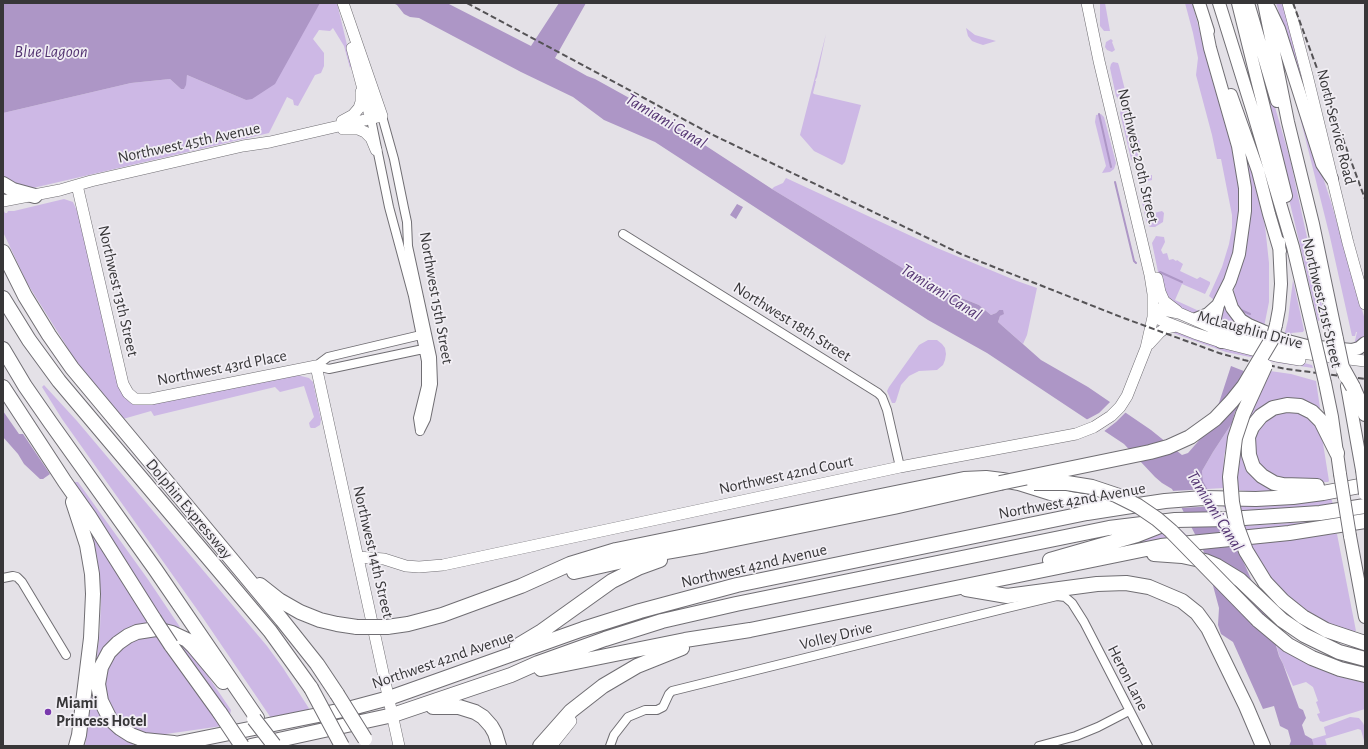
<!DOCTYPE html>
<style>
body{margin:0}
#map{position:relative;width:1368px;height:749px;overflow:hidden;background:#e4e1e7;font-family:"Alegreya Sans",sans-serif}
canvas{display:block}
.frame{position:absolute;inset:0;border:4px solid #373638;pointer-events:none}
</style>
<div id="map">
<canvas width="1368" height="749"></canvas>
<div class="frame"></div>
</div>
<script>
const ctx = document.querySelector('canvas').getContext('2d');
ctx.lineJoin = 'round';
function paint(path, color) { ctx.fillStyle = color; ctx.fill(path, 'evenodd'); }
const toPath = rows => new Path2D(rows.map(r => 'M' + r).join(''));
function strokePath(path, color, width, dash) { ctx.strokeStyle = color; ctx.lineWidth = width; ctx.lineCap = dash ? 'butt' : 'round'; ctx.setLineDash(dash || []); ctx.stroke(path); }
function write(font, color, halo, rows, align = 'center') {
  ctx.font = font + ' "Alegreya Sans",sans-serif'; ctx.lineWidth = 3.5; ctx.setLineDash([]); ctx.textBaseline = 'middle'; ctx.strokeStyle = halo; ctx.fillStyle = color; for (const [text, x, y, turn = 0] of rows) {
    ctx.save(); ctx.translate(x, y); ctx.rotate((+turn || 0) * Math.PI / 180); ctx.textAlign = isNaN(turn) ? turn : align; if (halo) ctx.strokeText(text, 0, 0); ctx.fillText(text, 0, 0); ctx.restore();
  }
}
paint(toPath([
 [320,3,337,3,352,66,350,68,344,46,333,28,330,31,319,30,313,39,324,53,324,66,321,73,315,75,298,106,294,105,293,100,287,97,269,133,33,188,28,189,5,179,3,177,3,113,131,83,170,79,181,89,184,89,187,75,246,100],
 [1100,3,1105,3,1110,31,1104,31,1100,26],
 [1185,3,1192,3,1234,154,1239,184,1240,222,1232,265,1211,309,1197,314,1176,307,1162,291,1152,243,1156,236,1164,237,1165,242,1161,250,1163,254,1167,253,1169,260,1173,259,1176,261,1177,260,1183,264,1180,271,1197,279,1200,277,1210,282,1210,284,1205,294,1182,284,1175,300,1199,311,1211,308,1214,300,1209,296,1222,267,1229,244,1232,228,1232,215,1221,159,1217,159,1212,135,1196,75,1198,58,1193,33],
 [1245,3,1290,159,1325,320,1318,321,1279,157],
 [1276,3,1283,3,1311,107,1308,108],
 [966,28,975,35,996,41,983,45,977,43,972,41,968,36],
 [826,34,817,77,815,81,816,81,813,93,814,94,861,105,845,162,842,165,814,151,800,135],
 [1111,39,1113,41,1112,42,1115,50,1112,52,1107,50,1105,47,1106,42],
 [1113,62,1118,63,1119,66,1127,98,1125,101,1118,99,1116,96,1110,68,1111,64],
 [1297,105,1317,159,1331,202,1365,320,1364,338,1354,345,1357,332,1356,332,1355,336,1352,336,1330,237],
 [1126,106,1132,124,1135,124,1135,128,1133,129,1135,140,1139,139,1140,149,1137,150,1140,162,1138,164,1134,163,1131,159,1120,113,1121,110],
 [1101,114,1104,117,1116,163,1114,169,1110,172,1102,173,1106,166,1095,122,1096,115],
 [1238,133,1252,171,1265,226,1269,263,1269,302,1264,327,1242,316,1233,295,1237,277,1243,257],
 [1141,168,1143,176,1152,175,1152,180,1143,182,1137,180,1136,173],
 [786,178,937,248,1017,281,1037,288,1027,335,1023,344,998,322,1000,316,1004,313,999,310,996,313,991,315,979,305,949,293,924,281,772,189,774,187,783,183],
 [1149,191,1154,213,1162,211,1164,213,1163,222,1155,227,1150,227,1147,224,1141,198,1143,193],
 [64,199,73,202,78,213,120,387,128,399,297,375,309,378,313,382,321,420,320,425,315,428,311,428,310,427,309,423,314,417,304,386,280,392,275,387,154,416,151,411,123,419,79,366,27,283,3,232,3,211,4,211,5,213,7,213,8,211,14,211],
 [1293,280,1304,330,1303,332,1291,333,1293,337,1284,336,1288,320],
 [1225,306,1262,336,1259,341,1246,337,1218,324,1220,313],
 [1171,329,1312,365,1313,368,1279,363,1226,352,1184,337,1171,332],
 [928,340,937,340,942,344,945,348,946,354,945,360,943,365,937,370,919,371,909,376,901,385,896,401,895,403,892,403,887,391,889,387,919,345],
 [1270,371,1291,374,1316,381,1320,408,1316,409,1276,403,1244,445,1278,491,1247,491,1237,490,1237,471,1242,436,1251,412],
 [44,385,77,421,267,646,283,668,310,710,271,718,201,615,62,419,42,387],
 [1286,410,1304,414,1318,426,1321,436,1322,437,1329,481,1328,482,1291,482,1276,480,1255,459,1255,433,1271,415],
 [1232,423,1224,456,1223,488,1207,489,1203,481,1202,471,1213,452],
 [73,482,78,482,147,578,180,627,177,629,164,626],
 [1331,498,1333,504,1296,508,1241,511,1226,510,1223,506,1262,504],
 [1306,522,1306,526,1245,533,1243,526],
 [88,523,152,625,143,626,95,674,100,629,101,594,97,556,92,542],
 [1180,529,1190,538,1120,548,1119,543,1163,531],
 [1334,534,1337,534,1356,631,1355,631,1354,633,1331,624,1315,616,1285,594,1272,581,1259,562,1250,544],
 [159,636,181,644,197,660,231,710,229,719,222,726,159,735,143,734,114,719,102,687,104,670,121,648,137,638],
 [1276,644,1300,658,1322,670,1334,675,1365,683,1365,709,1323,722,1320,721,1317,714,1320,713,1316,702,1318,701,1313,687,1306,682,1293,686,1279,655],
 [93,683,105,721,110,728,135,740,133,745,126,746,85,746],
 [1350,717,1359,718,1363,723,1365,728,1365,744,1361,730,1358,729,1325,739,1327,746,1314,746,1312,739,1326,735,1324,727]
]), '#cdb8e5');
paint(toPath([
 [3,3,320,3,275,84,252,99,246,100,187,75,186,85,184,89,181,89,170,79,131,83,3,113],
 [393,3,447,3,531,46,559,3,586,3,555,58,587,76,595,79,651,110,772,189,924,281,949,293,979,305,991,315,996,313,999,310,1003,310,1004,314,1000,316,998,322,1041,360,1088,387,1151,430,1182,455,1188,453,1202,437,1217,409,1231,366,1264,379,1235,412,1232,423,1213,452,1202,471,1203,481,1230,531,1268,618,1279,656,1283,664,1299,708,1303,710,1306,718,1302,725,1305,735,1312,739,1314,746,1289,746,1291,741,1288,730,1280,726,1274,706,1263,709,1233,642,1221,634,1218,625,1219,608,1204,552,1172,489,1162,483,1155,477,1124,444,987,353,928,320,655,142,604,120,573,97,521,72,419,18,410,17,404,14,397,5],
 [737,204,743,207,736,219,730,215],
 [3,411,19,434,23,434,50,474,43,479,40,479,24,464,18,454,3,437]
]), '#ad96c6');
paint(toPath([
 [1111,401,1127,411,1116,422,1103,432,1086,420,1099,413],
 [1209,489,1219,506,1179,508,1171,491]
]), '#e4e1e7');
strokePath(toPath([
 [1099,114,1111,167],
 [1115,182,1134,261,1136,263],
 [1160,272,1182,282],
 [1241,310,1250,314]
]), '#ad96c6', 2);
const street = toPath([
 [382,116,394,159,404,208,407,222,408,246,432,357,433,384,426,419,420,431],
 [371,119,389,207,413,296,426,361,426,386,418,418,420,431],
 [623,234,878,393,882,397,887,410,900,467],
 [316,366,328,357,425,334],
 [316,366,329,369,428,348],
 [3,578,13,576,17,577,22,582,66,655],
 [610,746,614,735,628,717,645,710,657,710,663,707,669,694,672,691,1007,608,1057,596,1065,597,1072,603,1084,622,1148,746],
 [1039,746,1076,736,1098,727,1129,711]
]);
const secondary = toPath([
 [1288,3,1307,75,1348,243,1365,304],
 [352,48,371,119],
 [342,121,353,115,359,108,361,102,361,92],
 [343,129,358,129,365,132,371,138,376,150],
 [77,185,123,384,128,393,135,399,151,399,316,366,399,746],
 [3,201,60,190,91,181,243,146,270,142,382,116,343,3],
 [1157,278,1160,292,1164,301,1177,311],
 [1153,308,1179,313,1236,338,1250,342,1309,354,1365,361],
 [1153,317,1194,333,1221,342,1276,356,1300,360],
 [1149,344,1160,332,1166,328,1176,326],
 [358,557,384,559,406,566,419,567,443,565,900,467,1076,434,1094,427,1111,416,1120,407,1127,396,1146,348,1153,317,1153,294,1150,275,1099,61,1087,3],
 [551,746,571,721]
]);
const primary = toPath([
 [1199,3,1208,31],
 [1219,3,1253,112,1293,247,1314,336],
 [1238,3,1286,196],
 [1248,3,1277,101],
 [1264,3,1288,122,1313,224,1337,339],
 [1269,8,1279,29,1322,164,1332,179],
 [1205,23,1210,48,1238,146,1245,188,1245,211,1239,254,1230,281,1218,305,1215,318,1214,331,1221,342],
 [1231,95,1258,171,1269,214,1280,251],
 [1226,290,1232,308,1241,320,1249,325,1284,340,1307,346,1352,350,1359,348,1365,343],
 [1196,319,1208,314,1218,305],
 [1276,325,1279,309,1281,284,1279,242],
 [1325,383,1332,417,1340,474],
 [1347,386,1362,470],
 [1350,536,1365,617]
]);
const highway = toPath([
 [3,184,13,190,35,196],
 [3,252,25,296,49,335,72,368,282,620,317,664,337,694],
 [3,298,29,340,59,381,270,631,311,688],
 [3,349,25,386,50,422,155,569,257,718],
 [3,387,65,482,89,516,154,619],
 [1353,387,1365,414],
 [1317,486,1283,485,1274,483,1262,476,1253,467,1249,455,1248,437,1252,427,1261,416,1273,408,1287,405,1300,406,1312,412,1321,421,1337,453],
 [73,502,87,545,92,574,93,594,91,638,79,735,76,746],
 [1154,554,1182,556,1205,561,1217,566,1240,580,1282,620,1304,635,1339,652,1365,659],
 [1050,560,1137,535,1160,526],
 [574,572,654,554,706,545,894,507,1000,483],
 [1265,582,1283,601,1303,617,1326,630,1365,643],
 [260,585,279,600,300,612,320,620,337,624,357,627],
 [966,589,1007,596,1097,584,1126,583,1149,587,1182,601,1197,613,1208,628,1246,706,1263,746],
 [1258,620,1288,645,1312,658,1340,669,1365,675],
 [387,627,408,624,442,615,521,586,570,564,616,550,964,479,986,478,1002,480,1019,483,1070,499,1109,505],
 [171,645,220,713],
 [517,646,542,631,612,581,638,568,660,560],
 [541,669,685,640,750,630,1161,546,1289,533,1365,521],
 [433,707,459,707,475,712,483,717,491,726,495,733,499,746],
 [174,743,144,740,131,735,120,728,110,719,101,701,98,684,101,667,109,652,118,643,128,636,137,632,156,629,172,633,187,640,193,646,223,682],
 [165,746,348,709,389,698,583,629,640,611,737,585,1087,513,1125,507,1165,501,1203,498,1256,499,1293,497,1323,493,1365,485],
 [251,746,393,715,511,675,538,663,605,639,662,621,736,604,1109,528,1175,520,1229,519,1320,513,1365,506],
 [540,746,571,711,603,686,637,666,682,648]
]);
strokePath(street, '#706e73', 10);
strokePath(secondary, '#706e73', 12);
strokePath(primary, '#706e73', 14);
strokePath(highway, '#706e73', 16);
strokePath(street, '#fff', 8);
strokePath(secondary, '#fff', 11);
strokePath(primary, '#fff', 12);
strokePath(highway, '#fff', 14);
strokePath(toPath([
 [467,3,711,134,961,254,1121,317,1219,353,1244,360,1286,369,1365,379],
 [1293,3,1365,199]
]), '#555356', 2, [6, 3]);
const primaryBridge = toPath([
 [1314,336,1325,383],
 [1272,339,1276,325],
 [1337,339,1345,377],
 [1362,470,1365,494],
 [1340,474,1350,536]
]);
const highwayBridge = toPath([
 [1343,369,1353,387],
 [1000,483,1150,452,1168,447,1190,437,1215,419,1232,401,1244,386,1272,339],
 [1034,483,1067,483,1092,487,1116,495,1138,506,1157,519,1171,531,1258,620],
 [1265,582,1246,551,1237,527,1232,502,1230,477,1235,438,1243,414,1265,366],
 [154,619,171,645],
 [357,627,387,627],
 [311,688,342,746],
 [337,694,365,739],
 [220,713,242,746],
 [254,719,274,745]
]);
strokePath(primaryBridge, '#706e73', 14, []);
strokePath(highwayBridge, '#706e73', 16, []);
strokePath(primaryBridge, '#fff', 12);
strokePath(highwayBridge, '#fff', 14);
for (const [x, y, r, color] of [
 [48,712,4,"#7939ad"]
]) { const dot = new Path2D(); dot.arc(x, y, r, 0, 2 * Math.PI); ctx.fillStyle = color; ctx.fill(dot); strokePath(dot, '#f1eef4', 1.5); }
write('16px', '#373638', '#f1eef4', [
 ["North Service Road",1336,127,76],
 ["Northwest 45th Avenue",189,143,-12],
 ["Northwest 20th Street",1138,156,77],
 ["Northwest 13th Street",118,291,77],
 ["Northwest 15th Street",436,298,80],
 ["Northwest 21st Street",1322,303,77],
 ["Northwest 18th Street",792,322,32],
 ["McLaughlin Drive",1250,330,15],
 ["Northwest 43rd Place",222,368,-11],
 ["Northwest 42nd Court",786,475,-12],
 ["Northwest 42nd Avenue",1072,501,-10],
 ["Dolphin Expressway",189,509,50],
 ["Northwest 14th Street",373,552,77],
 ["Northwest 42nd Avenue",754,566,-13],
 ["Volley Drive",836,636,-14],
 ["Northwest 42nd Avenue",443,660,-19],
 ["Heron Lane",1128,678,63]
]);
write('bold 16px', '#373638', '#f1eef4', [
 ["Miami",56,703],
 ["Princess Hotel",56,721]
], 'left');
write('italic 17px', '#553673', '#f1eef4', [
 ["Blue Lagoon",51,52],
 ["Tamiami Canal",666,121,31],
 ["Tamiami Canal",941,292,32],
 ["Tamiami Canal",1215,511,58]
]);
</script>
